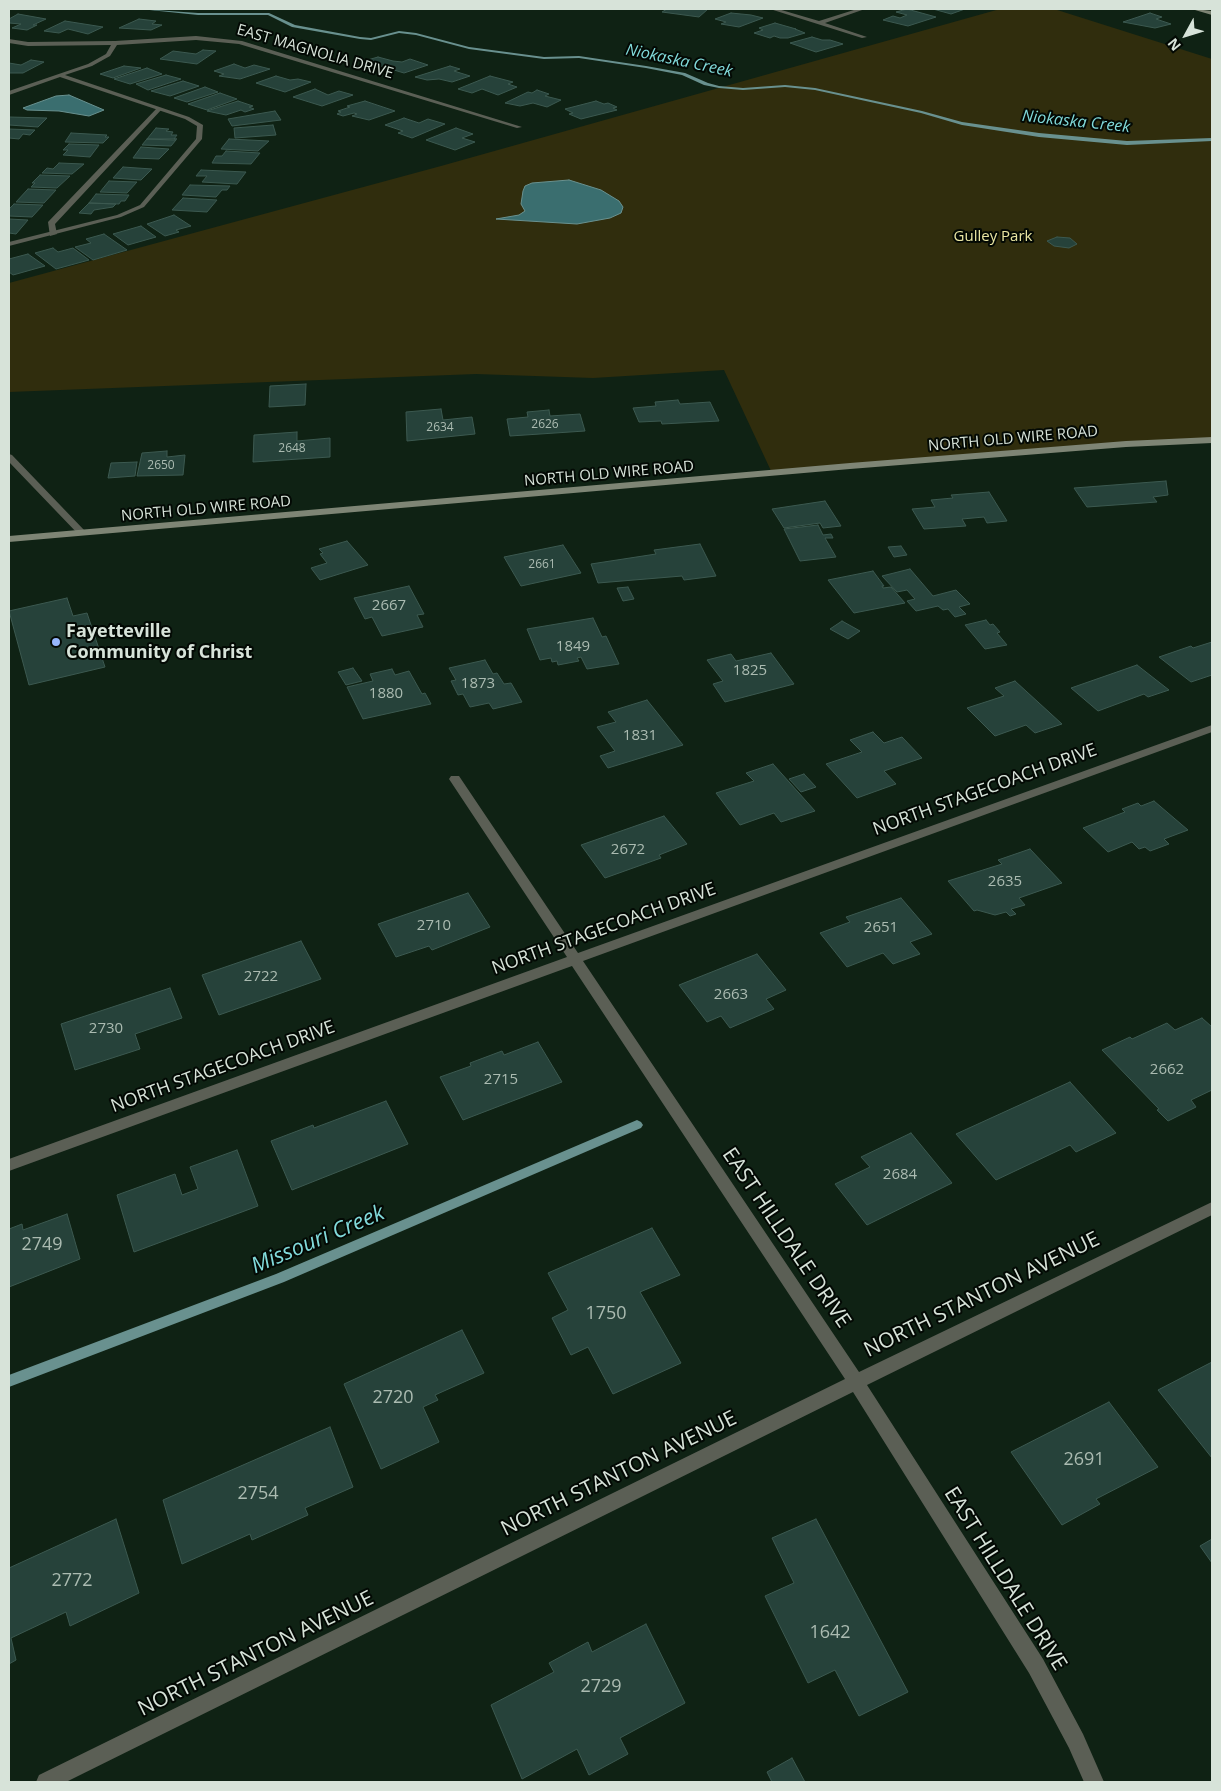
<!DOCTYPE html>
<style>
body{margin:0}
#map{position:relative;width:1221px;height:1791px;overflow:hidden;background:#0f2214;font-family:"Open Sans",sans-serif}
canvas{display:block}
.frame{position:absolute;inset:0;border:10px solid #d7e3d9;pointer-events:none}
.north{position:absolute;left:1161px;top:10px;width:50px;height:50px;-webkit-text-stroke:4px #030904;paint-order:stroke;rotate:231deg;font-size:14px;font-weight:700;line-height:20px;text-align:center;color:#d7e3d9}
.north::after{content:'';display:block;margin:auto;width:18px;height:22px;background:#d7e3d9;clip-path:polygon(50% 0,100% 100%,50% 72%,0 100%)}
</style>
<div id="map">
<canvas width="1221" height="1791"></canvas>
<div class="frame"></div>
<div class="north">N</div>
</div>
<script>
const ctx = document.querySelector('canvas').getContext('2d');
ctx.lineJoin = 'round';
function paint(path, color) { ctx.fillStyle = color; ctx.fill(path, 'evenodd'); }
const toPath = rows => new Path2D(rows.map(r => 'M' + r).join(''));
function strokePath(path, color, width, dash) { ctx.strokeStyle = color; ctx.lineWidth = width; ctx.lineCap = dash ? 'butt' : 'round'; ctx.setLineDash(dash || []); ctx.stroke(path); }
function write(font, color, halo, rows, align = 'center') {
  ctx.font = font + ' "Open Sans",sans-serif'; ctx.lineWidth = 4; ctx.setLineDash([]); ctx.textBaseline = 'middle'; ctx.strokeStyle = halo; ctx.fillStyle = color; for (const [text, x, y, turn = 0] of rows) {
    ctx.save(); ctx.translate(x, y); ctx.rotate((+turn || 0) * Math.PI / 180); ctx.textAlign = isNaN(turn) ? turn : align; if (halo) ctx.strokeText(text, 0, 0); ctx.fillText(text, 0, 0); ctx.restore();
  }
}
paint(toPath([
 [1000,9,1054,9,1212,59,1212,440,1126,444,772,473,724,370,593,378,476,374,9,392,9,283,441,166]
]), '#302d0d');
const water = toPath([
 [69,95,104,110,89,116,59,111,27,110,23,108,56,96,69,95],
 [569,180,601,190,619,201,623,207,621,213,610,218,577,224,496,219,519,215,525,211,521,204,523,191,525,186,532,183,569,180]
]);
paint(water, '#3a6e6f');
strokePath(water, '#69918f', 1);
paint(toPath([
 [140,9,198,13,269,13,295,25,360,37,371,38,399,31,416,33,469,47,544,57,579,56,646,66,685,73,708,83,719,86,743,88,785,85,815,88,922,111,962,122,1039,133,1127,141,1212,138,1212,141,1127,145,1039,137,962,125,921,113,815,90,785,87,743,90,719,88,704,85,682,75,646,68,579,58,544,59,469,49,416,35,399,33,371,40,360,39,292,27,268,15,198,15,140,9],
 [637,1120,641,1122,643,1125,641,1128,284,1282,9,1387,9,1375,276,1274,637,1120]
]), '#69918f');
const building = toPath([
 [667,9,708,9,699,17,662,12,667,9],
 [907,9,936,17,908,26,883,20,893,16,900,18,907,15,896,12,907,9],
 [933,9,965,9,951,14,933,9],
 [731,13,751,15,763,18,739,27,721,24,726,22,715,19,731,13],
 [1150,13,1162,17,1156,19,1171,24,1155,28,1123,22,1150,13],
 [18,14,46,19,33,25,37,25,27,30,12,28,21,24,9,23,9,19,18,14],
 [139,19,156,21,152,24,162,25,151,30,119,28,139,19],
 [65,21,103,27,88,34,68,29,59,33,44,31,65,21],
 [775,23,796,29,795,29,805,33,788,38,780,38,774,36,770,38,754,33,763,30,759,28,775,23],
 [812,37,822,40,830,40,843,44,816,52,790,43,812,37],
 [203,50,216,51,197,64,160,59,173,51,196,54,203,50],
 [378,57,393,61,402,62,410,59,428,65,404,73,364,61,378,57],
 [31,60,44,62,23,73,9,73,9,63,21,65,31,60],
 [234,64,245,68,254,65,270,69,240,79,219,76,224,74,214,71,234,64],
 [124,66,141,68,113,78,100,74,124,66],
 [450,66,460,69,454,71,470,76,452,82,439,79,427,80,415,77,450,66],
 [147,68,162,74,130,84,114,79,147,68],
 [166,75,181,79,148,90,136,84,166,75],
 [276,76,290,80,298,79,311,82,285,92,256,83,276,76],
 [490,76,513,82,508,84,517,87,498,95,482,89,472,93,458,89,490,76],
 [183,81,199,86,170,96,151,91,183,81],
 [205,87,218,92,187,102,174,98,205,87],
 [315,89,328,95,339,91,353,95,322,106,293,97,315,89],
 [537,90,549,94,545,96,561,100,547,107,533,103,520,106,505,103,528,92,532,93,537,90],
 [220,93,237,99,207,110,188,104,220,93],
 [238,101,253,106,249,107,254,109,245,112,241,110,226,115,207,111,238,101],
 [365,101,395,111,369,120,352,116,357,114,354,113,343,116,337,114,341,112,338,111,350,107,347,106,365,101],
 [596,101,604,104,608,103,617,107,613,108,617,110,581,119,569,114,573,113,565,109,596,101],
 [275,111,281,120,232,126,228,119,275,111],
 [9,117,47,118,38,127,9,125,9,117],
 [404,118,419,123,428,119,445,124,412,138,398,133,403,131,385,125,404,118],
 [273,125,276,135,235,138,234,128,273,125],
 [156,128,169,129,166,131,173,132,171,135,177,135,174,139,177,139,147,139,156,128],
 [456,128,473,134,462,138,475,142,455,150,426,140,456,128],
 [9,129,35,130,30,135,23,134,19,139,9,138,9,129],
 [71,133,107,135,105,137,109,137,103,143,65,142,71,133],
 [147,139,173,140,176,140,171,146,142,145,147,139],
 [229,139,269,141,258,151,221,149,229,139],
 [69,144,99,145,90,157,63,155,68,150,63,150,69,144],
 [141,147,169,149,159,159,133,158,141,147],
 [226,151,260,153,251,164,212,163,216,156,222,156,226,151],
 [59,163,84,164,72,174,42,173,47,168,53,169,59,163],
 [123,167,152,169,141,180,113,178,123,167],
 [201,170,246,172,237,184,202,182,207,176,196,176,201,170],
 [40,175,70,176,57,188,31,187,35,183,32,183,40,175],
 [109,181,137,182,127,193,100,192,109,181],
 [190,185,230,186,227,190,222,190,216,197,182,195,190,185],
 [28,189,56,190,44,203,16,202,28,189],
 [96,194,129,195,125,201,121,201,119,204,89,203,96,194],
 [183,198,217,200,207,212,172,210,183,198],
 [89,203,116,204,113,207,94,210,91,214,79,213,89,203],
 [14,204,43,205,32,217,9,216,9,209,14,204],
 [174,215,191,226,176,230,179,232,165,236,147,224,174,215],
 [9,219,28,220,16,234,9,233,9,219],
 [141,226,156,237,128,245,113,234,141,226],
 [104,234,127,250,93,260,75,247,91,243,86,239,104,234],
 [1057,237,1070,238,1077,244,1069,248,1054,246,1047,241,1057,237],
 [53,248,58,252,73,248,89,260,56,269,35,253,53,248],
 [28,254,45,266,13,275,9,272,9,259,28,254],
 [306,384,305,405,269,407,270,386,306,384],
 [678,400,680,404,710,402,719,421,662,424,661,421,639,422,633,408,656,406,655,402,678,400],
 [441,409,443,420,472,417,475,434,407,441,406,412,441,409],
 [549,410,550,416,580,414,585,431,510,436,507,419,528,417,527,412,549,410],
 [297,432,297,441,330,438,330,457,253,462,254,435,297,432],
 [167,451,167,457,185,455,183,475,137,476,142,453,167,451],
 [137,462,135,476,108,478,111,463,137,462],
 [1166,481,1168,495,1153,497,1157,502,1087,507,1074,488,1166,481],
 [989,492,1007,521,987,523,984,517,962,519,966,526,924,529,912,509,935,507,931,500,953,498,951,495,989,492],
 [825,501,841,526,823,528,820,523,784,528,772,509,825,501],
 [818,525,823,535,831,534,833,538,825,538,836,557,800,561,784,529,818,525],
 [347,541,368,565,320,580,311,568,327,563,320,554,323,553,319,549,347,541],
 [700,544,716,576,684,580,682,576,598,583,591,564,656,554,654,550,700,544],
 [563,545,581,573,521,586,504,557,563,545],
 [901,546,907,555,894,557,888,547,901,546],
 [910,569,933,596,956,590,970,604,959,607,966,614,955,617,948,609,943,610,938,606,916,611,907,601,915,599,907,590,897,592,882,576,910,569],
 [873,571,884,586,882,586,883,588,891,587,905,603,854,613,828,580,873,571],
 [409,586,424,614,417,615,423,627,382,636,372,617,365,619,354,598,409,586],
 [628,587,634,599,623,601,617,588,628,587],
 [67,598,73,616,87,613,105,667,29,685,9,611,67,598],
 [593,618,602,637,606,636,619,664,587,669,581,657,577,658,579,661,558,665,557,661,552,662,551,658,540,660,527,629,593,618],
 [986,620,990,625,993,624,1000,632,997,633,1007,645,985,649,965,625,986,620],
 [842,621,860,631,848,639,830,629,842,621],
 [1212,642,1212,675,1191,682,1159,657,1191,646,1193,648,1212,642],
 [771,653,794,684,725,702,713,684,723,681,707,660,731,654,736,661,771,653],
 [485,660,493,674,497,673,504,684,511,683,522,702,493,709,489,703,470,707,463,694,458,695,451,681,456,680,449,668,485,660],
 [1137,665,1169,690,1148,697,1144,694,1098,711,1071,688,1137,665],
 [353,668,362,681,346,685,338,672,353,668],
 [392,669,395,675,409,671,422,694,425,693,431,704,363,719,347,687,373,681,370,674,392,669],
 [1015,681,1062,724,1035,733,1026,725,995,736,967,708,1004,696,995,688,1015,681],
 [647,700,683,745,608,768,600,756,615,751,597,727,616,722,608,712,647,700],
 [873,732,884,743,902,737,922,758,884,771,896,784,857,798,826,764,862,752,850,740,873,732],
 [773,764,815,811,781,822,774,813,740,825,716,793,754,781,746,773,773,764],
 [804,774,816,787,801,792,789,779,804,774],
 [1154,801,1188,830,1164,839,1169,844,1150,851,1145,847,1139,849,1132,842,1108,852,1083,828,1125,812,1122,809,1138,803,1141,806,1154,801],
 [664,816,687,844,659,855,661,858,605,878,581,845,664,816],
 [1030,849,1062,883,1019,898,1025,905,1011,909,1016,914,1010,916,1006,912,995,915,977,910,974,911,948,881,1002,864,998,860,1030,849],
 [468,893,490,927,432,950,429,946,396,957,378,924,468,893],
 [901,898,932,934,910,942,920,954,893,964,883,953,847,967,820,933,850,922,846,917,901,898],
 [301,941,321,979,219,1015,202,975,301,941],
 [757,954,786,990,766,999,774,1009,730,1028,721,1016,707,1022,679,985,757,954],
 [170,988,182,1018,135,1034,140,1049,75,1070,61,1024,170,988],
 [1202,1018,1212,1027,1212,1090,1191,1100,1196,1107,1168,1121,1157,1110,1159,1109,1102,1050,1130,1037,1132,1039,1167,1023,1175,1030,1202,1018],
 [538,1042,562,1082,463,1120,440,1077,471,1066,470,1063,502,1051,504,1055,538,1042],
 [1070,1082,1116,1133,1076,1152,1070,1145,996,1180,956,1134,1070,1082],
 [386,1101,408,1144,292,1190,271,1141,313,1125,314,1128,386,1101],
 [911,1133,952,1183,867,1225,835,1184,870,1167,861,1157,911,1133],
 [237,1150,258,1206,134,1252,117,1195,175,1174,182,1195,198,1189,190,1167,237,1150],
 [67,1214,80,1259,9,1287,9,1229,22,1224,23,1230,67,1214],
 [652,1228,680,1275,640,1292,681,1363,613,1394,588,1347,571,1355,552,1318,568,1310,548,1273,652,1228],
 [462,1330,484,1373,435,1395,438,1400,423,1407,439,1442,381,1469,344,1384,462,1330],
 [1212,1362,1212,1458,1158,1390,1212,1362],
 [1109,1402,1158,1467,1096,1499,1100,1504,1062,1525,1011,1452,1109,1402],
 [330,1427,353,1487,305,1508,308,1515,252,1540,250,1534,182,1564,163,1500,330,1427],
 [116,1519,139,1593,70,1626,66,1612,11,1638,16,1660,9,1664,9,1568,116,1519],
 [816,1519,908,1692,859,1716,835,1670,808,1683,765,1596,794,1583,772,1538,816,1519],
 [1212,1539,1212,1563,1200,1546,1212,1539],
 [646,1624,685,1703,620,1738,628,1754,589,1775,577,1749,522,1779,491,1705,554,1672,549,1663,588,1642,592,1652,646,1624],
 [792,1758,805,1782,772,1782,767,1772,792,1758]
]);
paint(building, '#26423a');
strokePath(building, '#3c5950', 1);
paint(toPath([
 [157,108,162,109,55,224,57,234,50,236,48,222,157,108]
]), '#5b5f55');
paint(toPath([
 [770,9,778,9,819,21,857,9,865,9,825,23,867,37,862,38,770,9],
 [196,36,242,41,522,127,517,128,239,44,196,40,117,45,110,56,92,66,65,75,189,117,203,125,202,139,144,207,121,217,9,246,9,242,117,215,140,205,196,139,197,126,185,119,60,77,9,95,9,91,88,64,106,54,111,45,28,46,9,43,9,39,28,42,115,41,196,36],
 [9,454,12,455,85,531,85,535,79,535,9,462,9,454],
 [1212,725,1212,732,583,961,859,1372,1212,1202,1212,1215,867,1385,1043,1659,1083,1734,1104,1782,1084,1782,1069,1748,1029,1673,853,1392,66,1782,36,1782,39,1775,845,1379,572,966,9,1171,9,1159,567,957,451,782,449,779,451,776,459,776,578,953,1212,725]
]), '#5b5f55');
paint(toPath([
 [1194,9,1212,11,1212,15,1195,10,1194,9],
 [1212,437,1212,443,1126,447,850,469,9,542,9,536,850,463,1126,441,1212,437]
]), '#7e8575');
for (const [x, y, r, color] of [
 [56,642,5,"#96b6fd"]
]) { const dot = new Path2D(); dot.arc(x, y, r, 0, 2 * Math.PI); ctx.fillStyle = color; ctx.fill(dot); strokePath(dot, '#030904', 2); }
write('12px', '#abbbb1', null, [
 ["2626",545,425],
 ["2634",440,428],
 ["2648",292,449],
 ["2650",161,466],
 ["2661",542,565]
]);
write('15px', '#d7e3d9', '#030904', [
 ["EAST MAGNOLIA DRIVE",315,52,16],
 ["NORTH OLD WIRE ROAD",1013,439,-5],
 ["NORTH OLD WIRE ROAD",609,474,-5],
 ["NORTH OLD WIRE ROAD",206,509,-5]
]);
write('15px', '#e9e5a2', '#030904', [
 ["Gulley Park",993,237]
]);
write('15px', '#abbbb1', null, [
 ["2667",389,606],
 ["1849",573,647],
 ["1825",750,671],
 ["1873",478,684],
 ["1880",386,694],
 ["1831",640,736],
 ["2672",628,850],
 ["2635",1005,882],
 ["2710",434,926],
 ["2651",881,928],
 ["2722",261,977],
 ["2663",731,995],
 ["2730",106,1029],
 ["2662",1167,1070],
 ["2715",501,1080],
 ["2684",900,1175]
]);
write('italic 16px', '#81dada', '#030904', [
 ["Niokaska Creek",679,61,12],
 ["Niokaska Creek",1076,122,6]
]);
write('bold 18px', '#d7e3d9', '#030904', [
 ["Fayetteville",66,632],
 ["Community of Christ",66,653]
], 'left');
write('18px', '#d7e3d9', '#030904', [
 ["NORTH STAGECOACH DRIVE",985,790,-20],
 ["NORTH STAGECOACH DRIVE",604,929,-20],
 ["NORTH STAGECOACH DRIVE",223,1067,-20]
]);
write('18px', '#abbbb1', null, [
 ["2749",42,1245],
 ["1750",606,1314],
 ["2720",393,1398],
 ["2691",1084,1460],
 ["2754",258,1494],
 ["2772",72,1581],
 ["1642",830,1633],
 ["2729",601,1687]
]);
write('21px', '#d7e3d9', '#030904', [
 ["EAST HILLDALE DRIVE",786,1238,56],
 ["NORTH STANTON AVENUE",982,1295,-26],
 ["NORTH STANTON AVENUE",619,1474,-26],
 ["EAST HILLDALE DRIVE",1005,1579,58],
 ["NORTH STANTON AVENUE",256,1654,-26]
]);
write('italic 22px', '#81dada', '#030904', [
 ["Missouri Creek",318,1240,-23]
]);
</script>
